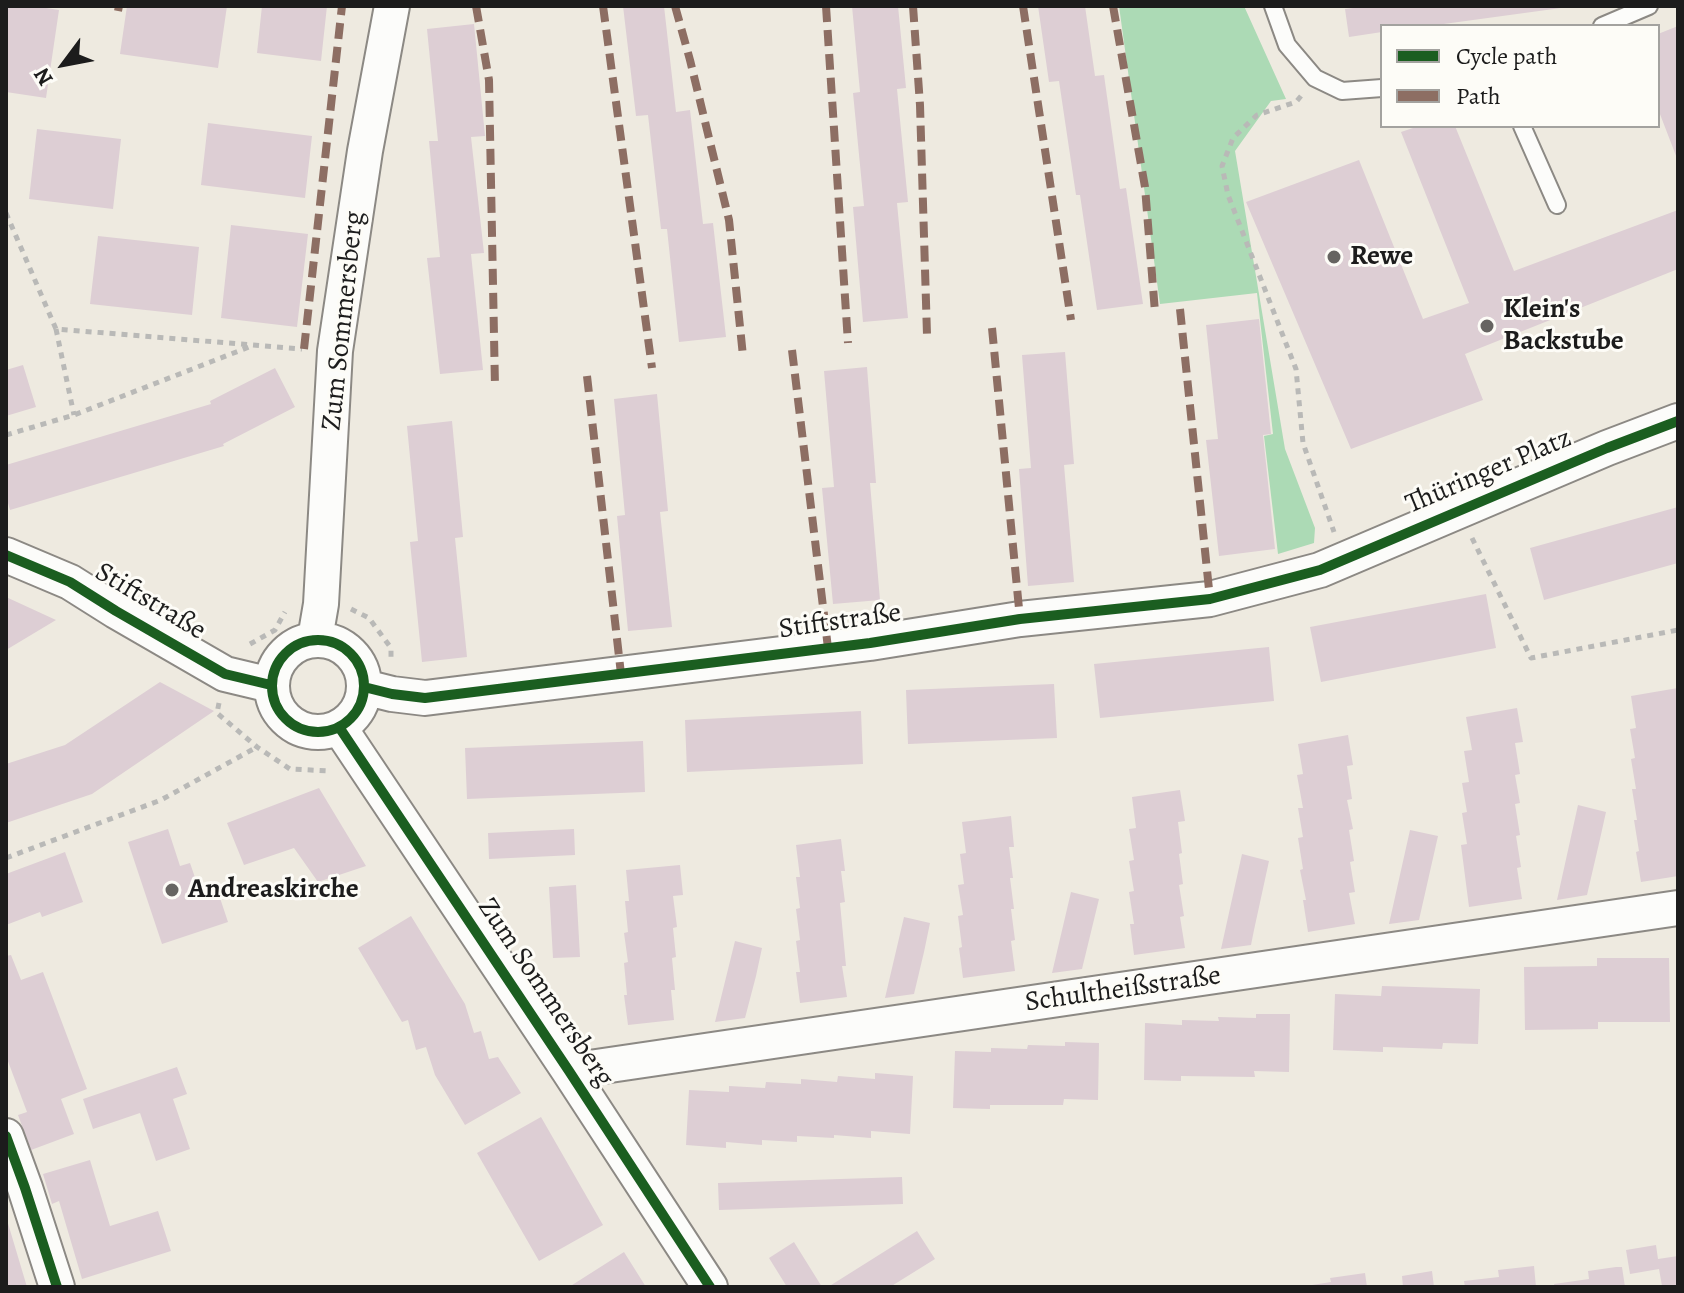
<!DOCTYPE html>
<meta charset="utf-8">
<style>
body{margin:0}
#map{position:relative;width:1684px;height:1293px;overflow:hidden;background:#eeeae0;font-family:Alegreya,serif}
canvas{display:block}
.frame{position:absolute;inset:0;border:8px solid #1c1c1c;pointer-events:none}
.legend{position:absolute;left:1380px;top:24px;width:280px;height:104px;box-sizing:border-box;background:#fdfcf7;border:2px solid #a3a29f;margin:0;padding:10px 14px;list-style:none;font-size:24px;color:#1c1c1c}
.legend li{display:flex;align-items:center;gap:16px;height:40px}
.legend b{width:40px;border:2px solid #a3a29f}
.north{position:absolute;left:24px;top:24px;width:80px;height:80px;-webkit-text-stroke:6px #fdfcf7;paint-order:stroke;rotate:238deg;font-size:22px;font-weight:700;line-height:32px;text-align:center;color:#1c1c1c}
.north::after{content:'';display:block;margin:auto;width:28px;height:36px;background:#1c1c1c;clip-path:polygon(50% 0,100% 100%,50% 72%,0 100%)}
</style>
<div id="map">
<canvas width="1684" height="1293"></canvas>
<div class="frame"></div>
<ul class="legend">
<li><b style="height:10px;background:#1b5e20"></b>Cycle path</li>
<li><b style="height:10px;background:#8d6e63"></b>Path</li>
</ul>
<div class="north">N</div>
</div>
<script>
const ctx = document.querySelector('canvas').getContext('2d');
ctx.lineJoin = 'round';
function paint(path, color) { ctx.fillStyle = color; ctx.fill(path, 'evenodd'); }
const toPath = rows => new Path2D(rows.map(r => 'M' + r).join(''));
function strokePath(path, color, width, dash) { ctx.strokeStyle = color; ctx.lineWidth = width; ctx.lineCap = dash ? 'butt' : 'round'; ctx.setLineDash(dash || []); ctx.stroke(path); }
function write(font, color, halo, rows, align = 'center') {
  ctx.font = font + ' Alegreya,serif'; ctx.lineWidth = 6; ctx.setLineDash([]); ctx.textBaseline = 'middle'; ctx.strokeStyle = halo; ctx.fillStyle = color; for (const [text, x, y, turn = 0] of rows) {
    ctx.save(); ctx.translate(x, y); ctx.rotate((+turn || 0) * Math.PI / 180); ctx.textAlign = isNaN(turn) ? turn : align; if (halo) ctx.strokeText(text, 0, 0); ctx.fillText(text, 0, 0); ctx.restore();
  }
}
paint(toPath([
 [1119,6,1244,6,1286,99,1271,101,1235,151,1285,449,1315,528,1314,543,1278,554,1264,436,1273,434,1257,293,1160,304]
]), '#acdab5');
paint(toPath([
 [6,6,33,6,59,10,46,98,6,92],
 [127,6,227,6,218,68,120,54],
 [262,6,327,6,321,61,257,53],
 [623,6,664,6,676,112,690,110,703,224,713,223,726,337,679,342,667,229,661,229,648,115,636,116],
 [852,6,898,6,906,88,897,89,908,202,897,203,908,318,863,322,853,207,864,206,853,93,860,92],
 [1038,6,1085,6,1095,76,1104,75,1120,189,1126,188,1143,304,1097,310,1080,195,1076,195,1059,81,1049,82],
 [1369,6,1561,6,1561,8,1429,26,1382,26,1382,32,1349,37,1345,9],
 [474,24,485,136,471,137,484,253,471,254,483,370,440,374,427,258,440,257,429,141,438,141,427,29],
 [1678,26,1678,161,1658,109,1658,34],
 [208,123,312,136,305,198,201,185],
 [1419,126,1455,126,1514,271,1678,210,1678,269,1465,354,1483,400,1351,449,1246,202,1359,160,1423,319,1469,303,1401,132],
 [37,129,121,139,113,209,29,199],
 [231,225,308,234,297,327,221,318],
 [98,236,199,247,192,315,90,304],
 [1259,319,1271,434,1263,435,1275,549,1219,556,1206,440,1218,439,1206,325],
 [1065,352,1074,464,1064,465,1074,582,1028,586,1019,469,1031,468,1022,355],
 [23,365,36,407,6,416,6,370],
 [867,367,876,483,870,483,880,600,833,604,822,488,834,487,824,371],
 [275,368,295,407,223,444,224,446,10,510,6,496,6,465,211,404,210,401],
 [657,394,668,511,660,512,672,627,628,631,617,516,625,515,614,399],
 [452,421,463,537,455,538,467,657,422,662,410,542,418,541,407,426],
 [1678,507,1678,563,1544,600,1530,548],
 [1486,594,1496,648,1321,682,1310,627],
 [6,597,56,620,6,650],
 [1269,647,1274,701,1100,718,1094,664],
 [160,682,214,711,92,794,6,823,6,764,65,745],
 [1054,684,1057,738,908,744,906,690],
 [1678,688,1678,876,1641,882,1636,852,1639,851,1634,820,1637,820,1632,789,1636,789,1631,759,1635,758,1630,729,1636,728,1631,696],
 [1517,708,1523,742,1515,743,1520,774,1515,775,1520,803,1515,804,1520,835,1516,836,1521,867,1517,868,1522,899,1469,907,1461,845,1467,844,1462,813,1467,812,1462,783,1469,782,1464,751,1472,750,1466,717],
 [861,711,863,764,687,772,685,720],
 [1348,735,1353,765,1347,766,1352,799,1347,800,1353,829,1349,830,1354,861,1350,862,1355,892,1349,893,1355,924,1308,932,1303,900,1306,900,1300,870,1303,869,1298,838,1303,837,1298,808,1303,808,1297,775,1303,774,1298,744],
 [643,741,645,792,467,799,465,748],
 [319,788,366,866,318,882,294,848,244,865,227,823],
 [1180,790,1185,821,1178,822,1182,853,1179,854,1183,884,1179,885,1184,916,1180,917,1185,948,1134,955,1130,924,1134,924,1129,892,1134,891,1129,861,1134,860,1129,829,1136,828,1132,797],
 [1578,805,1606,812,1600,839,1587,895,1557,900],
 [1011,816,1014,847,1009,847,1013,878,1010,878,1014,909,1011,909,1015,940,1011,941,1015,971,963,978,959,948,962,947,958,916,963,915,958,885,964,884,960,854,966,853,962,822],
 [168,829,180,866,190,863,200,892,216,886,228,922,162,944,128,842],
 [574,829,575,855,489,859,488,833],
 [1410,830,1438,836,1419,920,1389,924],
 [841,839,845,871,841,871,845,902,840,903,846,966,842,966,847,997,800,1003,796,972,800,972,796,941,800,940,796,909,800,908,796,877,800,877,796,845],
 [65,852,83,902,42,917,40,912,6,925,6,874],
 [1242,854,1269,861,1254,930,1251,945,1221,949],
 [680,865,683,895,673,896,677,927,673,928,676,957,672,958,675,990,671,990,674,1020,628,1025,624,995,627,995,624,963,628,962,624,933,628,932,625,901,629,901,626,870],
 [576,885,580,957,553,958,549,887],
 [1071,892,1099,899,1082,969,1052,973],
 [411,916,465,1004,474,1033,481,1031,489,1059,498,1057,521,1093,465,1125,435,1075,426,1047,416,1050,408,1020,402,1022,358,948],
 [904,917,930,923,924,952,914,994,885,998],
 [735,941,762,948,756,976,745,1018,715,1022],
 [11,955,21,980,43,972,87,1089,61,1099,74,1134,31,1150,18,1115,27,1112,6,1056,6,956],
 [1597,958,1669,958,1670,1022,1598,1022,1598,1029,1525,1030,1524,967,1597,966],
 [1382,986,1480,989,1478,1044,1443,1043,1442,1049,1383,1047,1383,1052,1333,1050,1335,994,1381,996],
 [1256,1014,1290,1014,1289,1072,1254,1071,1255,1077,1181,1076,1181,1081,1144,1080,1145,1023,1182,1025,1182,1020,1219,1021,1218,1017,1256,1018],
 [1065,1042,1099,1043,1098,1100,1064,1099,1063,1105,990,1105,990,1109,953,1108,955,1051,991,1052,991,1048,1027,1049,1028,1045,1065,1046],
 [177,1067,187,1094,173,1099,190,1149,156,1161,140,1113,93,1129,83,1099],
 [875,1073,913,1076,910,1134,871,1131,871,1138,834,1135,834,1138,797,1136,797,1142,762,1140,762,1145,726,1142,726,1148,686,1145,689,1090,729,1092,729,1086,765,1088,766,1082,801,1084,801,1079,837,1082,838,1076,875,1079],
 [541,1117,603,1225,539,1261,477,1153],
 [90,1160,110,1226,158,1211,171,1251,82,1279,59,1201,52,1204,43,1174],
 [902,1177,903,1204,719,1210,718,1183],
 [6,1220,7,1220,27,1287,6,1287],
 [917,1231,935,1259,890,1287,828,1287],
 [794,1242,822,1287,787,1287,769,1258],
 [1656,1245,1658,1259,1678,1256,1678,1287,1670,1287,1670,1285,1662,1286,1659,1269,1630,1274,1626,1250],
 [624,1252,646,1287,569,1287],
 [1534,1266,1536,1287,1465,1287,1464,1281,1499,1277,1498,1270],
 [1616,1267,1622,1267,1625,1287,1555,1287,1554,1284,1589,1279,1588,1271],
 [1432,1271,1434,1287,1403,1287,1402,1276],
 [1365,1273,1367,1287,1312,1287,1312,1285,1331,1282,1330,1278]
]), '#ddced4');
const lane = toPath([
 [1273,6,1287,45,1315,78,1342,91,1382,88],
 [1602,26,1649,6],
 [1522,126,1557,205]
]);
const street = toPath([
 [6,555,70,582,116,611,225,674,271,685],
 [315,639,321,604,335,351,365,151,392,6],
 '272 686a46 46 0 1 1 92 0a46 46 0 1 1-92 0Z',
 [364,687,392,694,425,698,870,643,1020,619,1210,599,1320,570,1607,448,1678,421],
 [339,727,569,1071,710,1287],
 [569,1071,1678,908],
 [6,1136,25,1188,57,1287]
]);
strokePath(lane, '#8c8984', 20);
strokePath(street, '#8c8984', 38);
strokePath(toPath([
 [1301,96,1296,102,1257,115,1233,138,1222,166,1228,195,1296,369,1303,443,1334,532],
 [6,213,56,329,302,349],
 [56,329,74,415],
 [6,435,74,415,249,347],
 [1472,538,1531,658,1678,630],
 [351,609,369,618,391,648,391,660],
 [250,644,275,630,285,612],
 [219,703,217,713,257,747,290,769,331,771],
 [6,858,161,800,257,747]
]), '#b9b9b7', 5, [6, 6]);
strokePath(lane, '#fcfcfa', 16);
strokePath(street, '#fcfcfa', 34);
strokePath(toPath([
 [476,6,489,80,495,387],
 [603,6,652,368],
 [675,6,690,60,729,220,743,356],
 [826,6,848,343],
 [913,6,920,105,927,335],
 [1023,6,1071,320],
 [1113,6,1145,187,1155,312],
 [118,11,119,6],
 [1180,309,1210,599],
 [992,328,1020,619],
 [304,349,342,6],
 [792,350,828,648],
 [587,376,621,674]
]), '#8d6e63', 8, [16, 8]);
strokePath(toPath([
 [6,555,70,582,116,611,225,674,271,685],
 '272 686a46 46 0 1 1 92 0a46 46 0 1 1-92 0Z',
 [364,687,392,694,425,698,870,643,1020,619,1210,599,1320,570,1607,448,1678,421],
 [339,727,569,1071,710,1287],
 [6,1136,25,1188,57,1287]
]), '#1b5e20', 10);
for (const [x, y, r, color] of [
 [1334,257,8,"#666461"],
 [1487,326,8,"#666461"],
 [172,890,8,"#666461"]
]) { const dot = new Path2D(); dot.arc(x, y, r, 0, 2 * Math.PI); ctx.fillStyle = color; ctx.fill(dot); strokePath(dot, '#fdfcf7', 3); }
write('bold 28px', '#1c1c1c', '#fdfcf7', [
 ["Rewe",1350,257],
 ["Klein's",1503,310],
 ["Backstube",1503,342],
 ["Andreaskirche",188,890]
], 'left');
write('28px', '#1c1c1c', '#fdfcf7', [
 ["Zum Sommersberg",344,321,-84],
 ["Thüringer Platz",1489,472,-23],
 ["Stiftstraße",150,602,31],
 ["Stiftstraße",840,622,-8],
 ["Schultheißstraße",1123,990,-8],
 ["Zum Sommersberg",545,993,56]
]);
</script>
